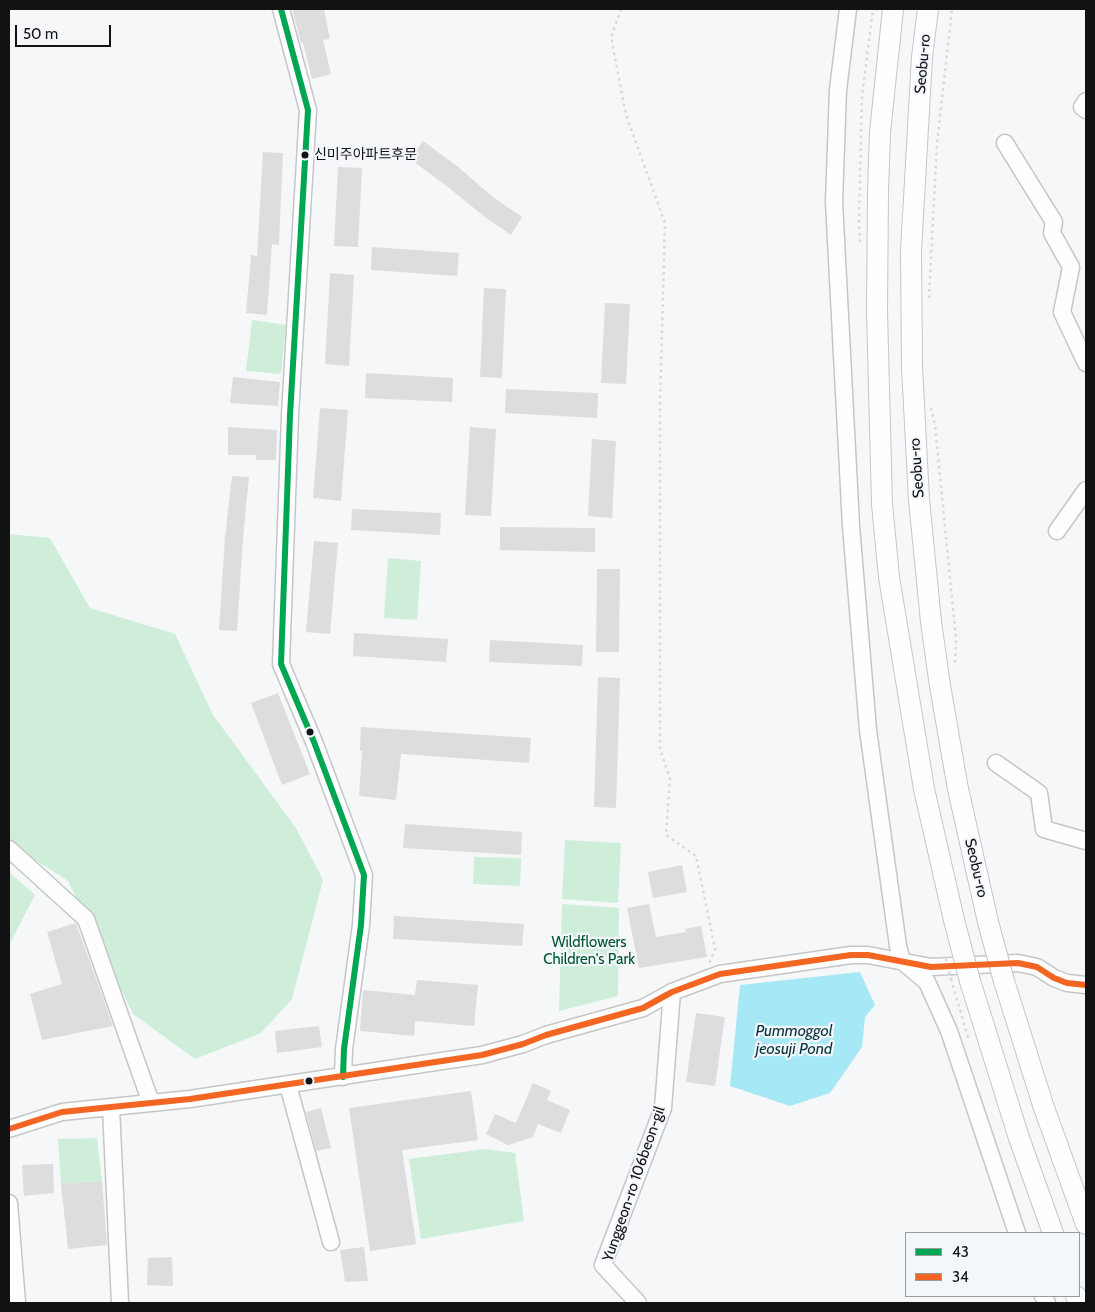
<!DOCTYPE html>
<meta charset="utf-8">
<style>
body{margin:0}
#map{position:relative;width:1095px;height:1312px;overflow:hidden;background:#f5f7f9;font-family:Cabin,sans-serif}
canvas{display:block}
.frame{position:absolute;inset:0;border:10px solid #111214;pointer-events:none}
.legend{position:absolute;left:905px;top:1232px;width:175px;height:65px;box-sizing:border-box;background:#f3f6fb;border:1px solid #999b9f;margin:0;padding:6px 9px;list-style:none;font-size:15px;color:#111214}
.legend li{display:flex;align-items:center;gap:10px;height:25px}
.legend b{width:25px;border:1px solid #999b9f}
.scale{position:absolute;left:15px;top:25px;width:96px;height:22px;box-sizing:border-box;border:2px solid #111214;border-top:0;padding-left:6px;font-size:15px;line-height:18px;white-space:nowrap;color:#111214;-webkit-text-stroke:4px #f3f6fb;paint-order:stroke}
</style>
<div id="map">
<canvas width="1095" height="1312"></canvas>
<div class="frame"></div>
<ul class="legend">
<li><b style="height:6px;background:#00a651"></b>43</li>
<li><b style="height:6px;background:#f26522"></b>34</li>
</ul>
<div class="scale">50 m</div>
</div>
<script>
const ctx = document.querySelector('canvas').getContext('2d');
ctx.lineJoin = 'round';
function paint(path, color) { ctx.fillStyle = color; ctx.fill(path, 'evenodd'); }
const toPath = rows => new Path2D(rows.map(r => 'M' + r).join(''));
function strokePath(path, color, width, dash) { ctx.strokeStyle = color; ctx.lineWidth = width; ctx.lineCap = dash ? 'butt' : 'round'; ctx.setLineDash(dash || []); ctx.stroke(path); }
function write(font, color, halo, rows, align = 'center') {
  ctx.font = font + ' Cabin,"Noto Sans KR",sans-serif'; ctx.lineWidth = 4.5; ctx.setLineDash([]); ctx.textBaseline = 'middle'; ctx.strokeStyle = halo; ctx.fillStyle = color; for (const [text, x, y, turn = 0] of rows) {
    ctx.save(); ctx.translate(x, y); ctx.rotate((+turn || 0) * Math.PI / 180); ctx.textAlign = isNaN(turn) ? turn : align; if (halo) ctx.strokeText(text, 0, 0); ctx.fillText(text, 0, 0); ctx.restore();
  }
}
paint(toPath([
 [252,320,286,325,281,374,246,371],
 [9,534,50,538,90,608,175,634,213,715,296,828,323,880,292,999,261,1033,195,1059,133,1014,68,881,9,843],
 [388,558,421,561,417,620,384,618],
 [565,840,621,843,618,903,562,899],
 [474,857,521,858,520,886,473,884],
 [9,872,35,895,9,945],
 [562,904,619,908,618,996,559,1011],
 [97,1138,102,1181,61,1184,58,1139],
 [486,1149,515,1153,524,1221,421,1239,409,1159]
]), '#ceeeda');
paint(toPath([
 [860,972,875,1005,865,1017,862,1047,830,1093,790,1106,730,1086,740,985]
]), '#a7e8f6');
paint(toPath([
 [292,9,324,9,330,39,323,40,331,74,312,79,303,43,301,43],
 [423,141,457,166,493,197,522,217,511,235,486,218,448,187,410,159],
 [263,152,283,153,279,245,272,244,267,315,246,313,251,255,257,256],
 [338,167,362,168,358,247,334,246],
 [372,247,459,253,457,276,371,270],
 [330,273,354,275,349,366,325,364],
 [484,288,506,289,502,378,480,377],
 [605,303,630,304,626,384,601,383],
 [366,373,453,378,452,402,365,398],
 [233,377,280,382,278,406,230,403],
 [506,389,598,393,597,418,505,413],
 [320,408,348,410,341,501,313,498],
 [228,427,277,430,276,460,256,460,256,455,228,455],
 [470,427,496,429,491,516,465,515],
 [592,439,616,441,612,518,588,516],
 [232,476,249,477,243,538,237,631,219,630,225,537],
 [352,509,441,513,440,535,351,530],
 [500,527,595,528,595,552,500,550],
 [314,541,338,543,330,634,306,632],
 [597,569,620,569,619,652,596,652],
 [354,633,448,639,446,662,353,656],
 [490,640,583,645,582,666,489,662],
 [598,677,620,678,616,808,594,807],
 [278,693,310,774,282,785,251,703],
 [361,727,531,738,529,763,401,754,396,800,359,796,362,751,360,751],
 [405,824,522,832,521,855,403,848],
 [682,865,687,892,653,898,648,872],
 [649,904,656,937,686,932,685,929,701,926,707,957,639,968,627,908],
 [394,916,524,924,522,946,393,939],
 [76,923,113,1026,42,1040,30,994,62,984,47,932],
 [417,980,478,985,474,1026,415,1021,414,1036,360,1031,363,990,415,995],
 [696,1013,725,1017,715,1086,686,1082],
 [319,1026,322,1047,277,1053,275,1031],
 [533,1083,551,1091,547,1100,570,1110,561,1133,538,1124,533,1137,508,1145,486,1134,495,1114,516,1123],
 [471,1091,478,1140,402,1150,416,1244,370,1251,349,1108],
 [321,1108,331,1148,316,1151,306,1112],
 [53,1164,54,1193,24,1196,22,1165],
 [102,1181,107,1245,68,1249,61,1184],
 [364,1247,368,1281,345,1282,340,1250],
 [172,1257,173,1286,147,1285,148,1258]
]), '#ddddde');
const minor = toPath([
 [281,9,308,110,290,415,281,664,314,742,364,875,361,925,344,1049,343,1077],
 [848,9,838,90,834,202,851,526,868,730,898,946,902,961,927,982,949,1031,1017,1233],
 [1086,101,1082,107,1086,110],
 [1005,143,1054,222,1052,233,1071,267,1062,312,1086,363],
 [1057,531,1086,490],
 [996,763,1039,793,1044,829,1086,841],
 [9,849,86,919,151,1103],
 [288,1085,331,1242],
 [111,1107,120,1303],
 [9,1129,62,1112,190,1099,482,1055,523,1044,546,1035,643,1008,672,992,720,974,851,955,868,955,931,967,1018,963,1037,967,1054,978,1067,983,1086,985],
 [9,1203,17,1303],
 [1043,1296,1047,1303],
 [638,1303,603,1265,663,1108,672,992]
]);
const major = toPath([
 [893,9,880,132,878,191,877,311,882,504,889,577,924,789,954,920],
 [928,9,922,57,911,251,912,367,919,500,931,622,940,686,958,789,988,922],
 [970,981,1019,1138,1053,1233],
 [1004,981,1043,1105,1086,1224],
 [1076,1296,1079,1303]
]);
strokePath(minor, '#c4c6c8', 19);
strokePath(major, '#c4c6c8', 22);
strokePath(toPath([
 [621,9,611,37,626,115,665,223,660,406,660,749,670,779,666,835,696,856,715,949,709,964],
 [860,242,859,220,862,96,873,9],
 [929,298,937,144,952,9],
 [931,408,935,425,956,639,955,666],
 [951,979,969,1041]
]), '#d7d8d8', 2.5, [2.5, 4]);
strokePath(minor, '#fefefe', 16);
strokePath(major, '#fefefe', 20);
const majorBridge = toPath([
 [954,920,970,981],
 [988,922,1004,981]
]);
strokePath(majorBridge, '#c4c6c8', 22, []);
strokePath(toPath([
 [946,959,951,979]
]), '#d7d8d8', 2.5, [2.5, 4]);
strokePath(majorBridge, '#fefefe', 20);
strokePath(toPath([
 [281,9,308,110,290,415,281,664,314,742,364,875,361,925,344,1049,343,1077]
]), '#00a651', 6);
strokePath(toPath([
 [9,1129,62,1112,190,1099,482,1055,523,1044,546,1035,643,1008,672,992,720,974,851,955,868,955,931,967,1018,963,1037,967,1054,978,1067,983,1086,985]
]), '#f26522', 6);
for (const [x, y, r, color] of [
 [305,155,4.5,"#111214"],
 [310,732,4.5,"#111214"],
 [309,1081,4.5,"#111214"]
]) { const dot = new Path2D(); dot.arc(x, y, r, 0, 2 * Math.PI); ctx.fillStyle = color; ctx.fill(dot); strokePath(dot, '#f3f6fb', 2); }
write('14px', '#111214', '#f3f6fb', [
 ["신미주아파트후문",314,155]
], 'left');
write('15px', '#111214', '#f3f6fb', [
 ["Seobu-ro",923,64,-85],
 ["Seobu-ro",917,468,-94],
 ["Seobu-ro",976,868,77],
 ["Yunggeon-ro 106beon-gil",634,1184,-71]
]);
write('15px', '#01542d', '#f3f6fb', [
 ["Wildflowers",589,943],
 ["Children's Park",589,960]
]);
write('italic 16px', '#05333b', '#f3f6fb', [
 ["Pummoggol",794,1031],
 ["jeosuji Pond",794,1049]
]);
</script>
